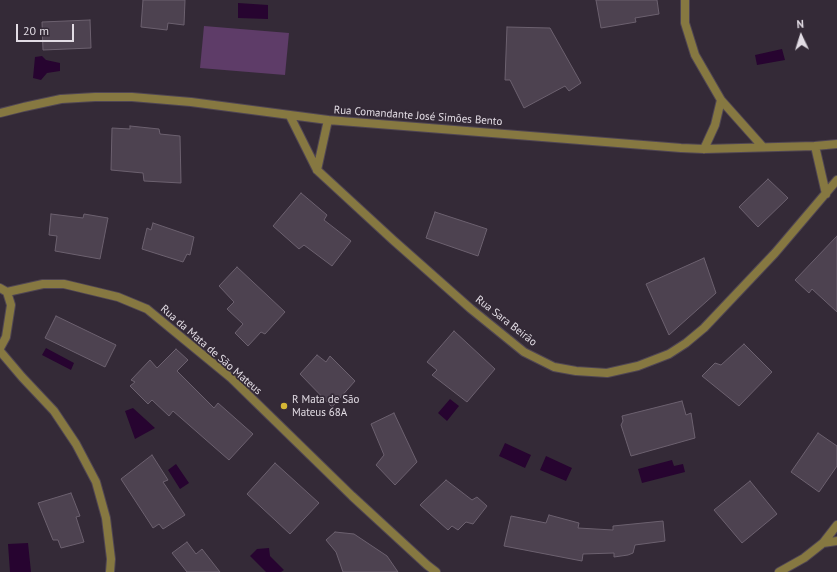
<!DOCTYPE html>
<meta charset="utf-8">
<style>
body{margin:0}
#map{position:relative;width:837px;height:572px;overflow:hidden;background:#342a37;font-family:"PT Sans",sans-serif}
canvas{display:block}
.north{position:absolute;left:781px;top:16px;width:40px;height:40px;-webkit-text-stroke:3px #342a37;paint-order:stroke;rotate:356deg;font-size:11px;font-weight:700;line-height:16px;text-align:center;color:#e2dce4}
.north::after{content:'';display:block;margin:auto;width:14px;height:18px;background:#e2dce4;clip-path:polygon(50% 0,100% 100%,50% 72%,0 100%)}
.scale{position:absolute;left:16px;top:24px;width:58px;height:18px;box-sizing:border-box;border:2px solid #e2dce4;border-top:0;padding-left:5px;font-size:12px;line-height:14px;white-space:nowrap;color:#e2dce4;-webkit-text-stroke:3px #342a37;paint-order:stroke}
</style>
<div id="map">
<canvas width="837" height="572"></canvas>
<div class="north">N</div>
<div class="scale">20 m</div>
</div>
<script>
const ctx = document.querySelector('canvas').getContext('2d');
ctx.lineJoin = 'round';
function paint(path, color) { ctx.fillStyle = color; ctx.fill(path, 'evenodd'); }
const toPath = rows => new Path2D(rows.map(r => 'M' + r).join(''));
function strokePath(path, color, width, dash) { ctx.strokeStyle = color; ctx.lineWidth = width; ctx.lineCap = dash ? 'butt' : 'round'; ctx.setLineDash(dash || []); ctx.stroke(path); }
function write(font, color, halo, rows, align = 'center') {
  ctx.font = font + ' "PT Sans",sans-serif'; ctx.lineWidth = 3.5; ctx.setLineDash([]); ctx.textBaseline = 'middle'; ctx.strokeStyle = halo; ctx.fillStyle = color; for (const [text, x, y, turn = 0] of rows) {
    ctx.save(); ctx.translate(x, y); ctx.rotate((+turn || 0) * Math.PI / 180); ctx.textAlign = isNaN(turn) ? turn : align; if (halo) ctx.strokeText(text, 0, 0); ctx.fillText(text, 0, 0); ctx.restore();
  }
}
paint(toPath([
 [204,26,289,33,285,75,200,68]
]), '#5e3c68');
paint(toPath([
 [238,3,268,5,268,19,238,18],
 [782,49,785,60,757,65,755,55],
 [42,56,46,60,60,63,60,71,47,73,41,80,33,78,35,57],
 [46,348,74,363,71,370,42,355],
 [450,399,459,406,447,421,438,413],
 [133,408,155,428,135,439,125,411],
 [505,443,531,455,525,468,499,456],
 [546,456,572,468,566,481,540,470],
 [672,460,674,466,683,464,685,472,642,483,638,469],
 [176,464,189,483,180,489,168,470],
 [28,543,31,572,10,572,8,544],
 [269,548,270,556,284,570,281,572,266,572,250,556,257,549]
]), '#270430');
const building = toPath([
 [143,0,185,0,184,25,168,23,167,30,141,27,143,0],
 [596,0,657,0,659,14,635,18,636,22,601,28,596,0],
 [90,20,91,48,43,50,42,22,90,20],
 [507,27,550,28,581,83,569,91,565,86,524,108,510,80,505,80,507,27],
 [130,126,159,129,160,134,180,136,181,183,144,181,143,173,111,170,112,128,130,129,130,126],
 [768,179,788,198,758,227,739,207,768,179],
 [301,193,327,215,324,220,351,241,332,266,304,245,299,249,273,226,301,193],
 [435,212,487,229,478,256,426,238,435,212],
 [51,214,83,218,84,214,108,218,100,259,55,251,57,236,49,235,51,214],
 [153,223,194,237,190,255,187,254,183,262,142,249,147,228,151,230,153,223],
 [837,236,837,312,812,289,809,293,795,280,837,236],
 [704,258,716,293,669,335,646,284,704,258],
 [237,267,285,312,265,334,261,332,248,346,235,333,243,324,227,309,234,302,219,286,237,267],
 [56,316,116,345,105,367,45,338,56,316],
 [454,331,495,369,467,402,432,375,437,370,427,362,454,331],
 [744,344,772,372,739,406,702,376,715,363,721,365,744,344],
 [176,349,188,360,177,371,214,408,218,403,253,434,229,460,173,411,169,416,152,400,148,404,130,386,135,382,131,380,150,360,157,368,176,349],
 [317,355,326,362,330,356,355,381,332,407,300,374,317,355],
 [682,401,686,415,691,413,695,438,631,456,621,425,623,421,622,416,682,401],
 [394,413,417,462,395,485,376,465,384,455,371,424,394,413],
 [818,433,837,446,837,466,819,492,791,472,818,433],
 [152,455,168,480,163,482,185,515,163,529,159,524,153,528,121,479,152,455],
 [275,463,319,503,290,534,247,494,275,463],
 [446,480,472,500,477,497,487,506,473,524,466,522,458,530,452,526,448,530,420,505,446,480],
 [750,481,777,514,742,543,714,510,750,481],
 [71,493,80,516,76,517,84,542,61,548,58,540,53,540,38,503,71,493],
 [549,515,579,523,578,528,613,530,613,526,663,521,665,541,635,545,633,553,628,555,614,557,614,553,583,554,582,561,504,546,511,516,546,523,549,515],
 [335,532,354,534,387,556,398,572,343,572,336,552,326,540,335,532],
 [187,542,196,554,202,549,220,572,187,572,172,553,187,542]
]);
paint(building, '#4d4250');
strokePath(building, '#6c616f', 1);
const street = toPath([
 [685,0,685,23,695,55,721,100],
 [0,113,24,107,61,99,95,97,132,97,191,102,328,120,681,148,704,149,815,146,837,144],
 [290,116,317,170,393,240,471,309,524,352,554,367,576,371,607,373,638,366,669,354,686,343,704,328,775,253,837,180],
 [815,146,826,194],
 [704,149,715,125,721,100,762,146],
 [317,170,328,120],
 [0,288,7,292,11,305,6,337,0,348],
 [7,292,43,284,64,284,118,297,147,309,231,378,352,496,427,565,436,572],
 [0,351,22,377,54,411,76,444,96,482,106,518,111,559,110,572],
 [823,543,837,525],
 [779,572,804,558,823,543,837,541]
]);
strokePath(street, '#504653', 10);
strokePath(street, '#867841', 8);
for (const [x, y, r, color] of [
 [284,406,4,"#d4b635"]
]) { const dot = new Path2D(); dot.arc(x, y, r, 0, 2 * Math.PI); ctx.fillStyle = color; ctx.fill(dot); strokePath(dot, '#342a37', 1.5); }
write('11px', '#e2dce4', '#342a37', [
 ["Rua Comandante José Simões Bento",418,116,4],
 ["Rua Sara Beirão",506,321,38],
 ["Rua da Mata de São Mateus",211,350,41]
]);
write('11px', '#e2dce4', '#342a37', [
 ["R Mata de São",292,400],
 ["Mateus 68A",292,413]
], 'left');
</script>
